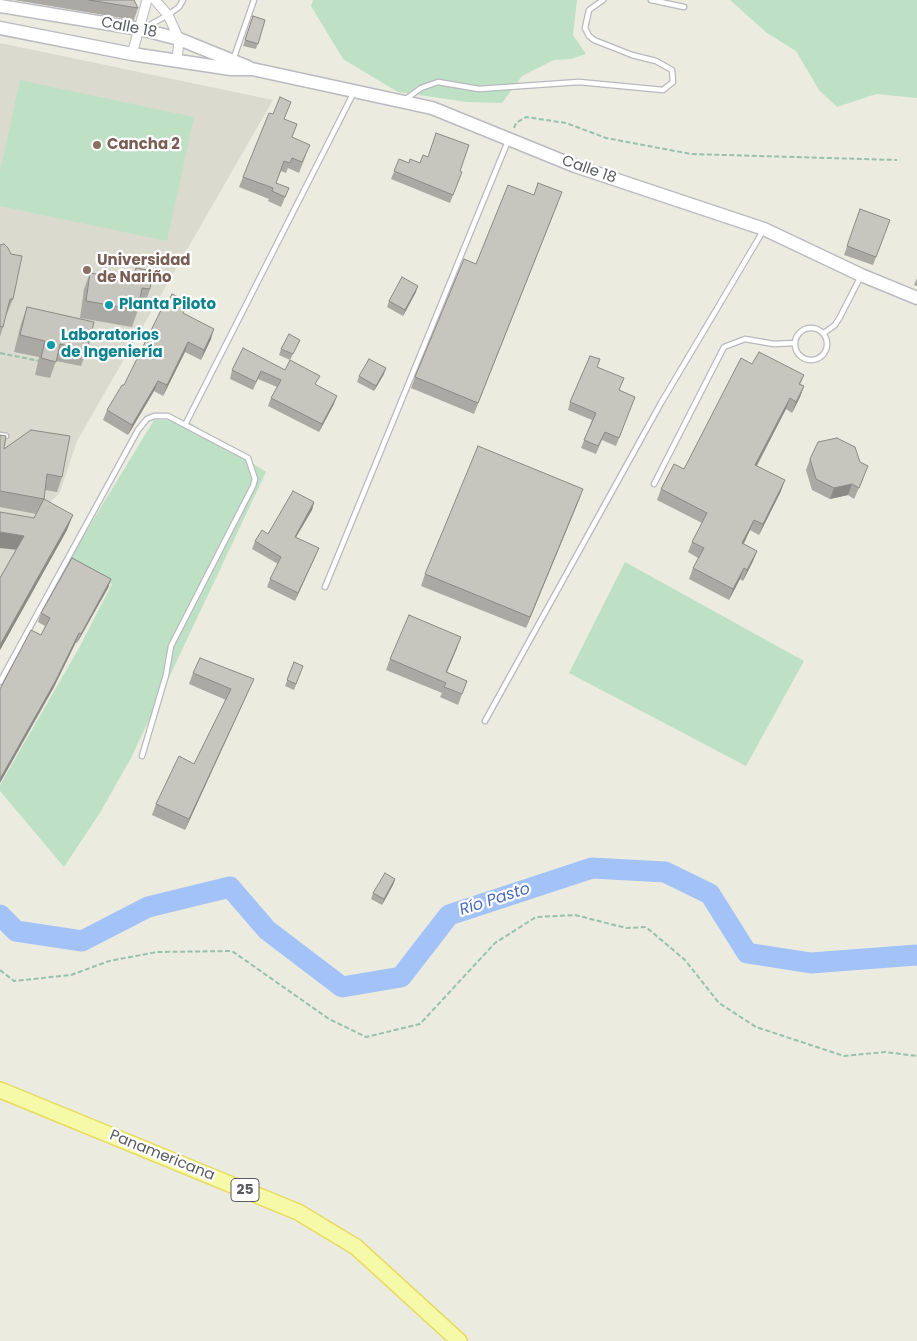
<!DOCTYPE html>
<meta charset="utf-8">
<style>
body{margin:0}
canvas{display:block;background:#ebebe0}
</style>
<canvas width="917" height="1341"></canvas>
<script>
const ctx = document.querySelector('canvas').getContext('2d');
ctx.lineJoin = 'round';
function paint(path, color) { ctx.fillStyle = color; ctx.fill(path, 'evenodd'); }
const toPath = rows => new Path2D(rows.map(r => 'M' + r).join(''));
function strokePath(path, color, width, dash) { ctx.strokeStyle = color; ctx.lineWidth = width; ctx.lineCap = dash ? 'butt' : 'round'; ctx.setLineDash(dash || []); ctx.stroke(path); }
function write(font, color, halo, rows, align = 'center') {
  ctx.font = font + ' Poppins,sans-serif'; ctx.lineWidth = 4.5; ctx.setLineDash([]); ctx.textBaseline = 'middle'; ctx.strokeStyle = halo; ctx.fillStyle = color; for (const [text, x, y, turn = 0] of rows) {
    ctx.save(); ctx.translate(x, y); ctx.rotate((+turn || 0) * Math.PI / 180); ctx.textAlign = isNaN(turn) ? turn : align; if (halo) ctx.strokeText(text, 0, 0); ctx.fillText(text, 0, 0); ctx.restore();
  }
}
paint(toPath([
 [0,43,273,100,77,441,60,492,39,514,0,584]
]), '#dbdacf');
paint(toPath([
 [313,0,577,0,573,35,586,54,571,59,554,60,522,76,502,103,467,102,398,92,343,59,311,6],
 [730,0,917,0,917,98,876,94,837,107,819,90,796,51,767,33],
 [20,80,194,117,167,241,0,206,0,172],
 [154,420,186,420,266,472,131,758,101,811,64,867,0,791,0,785,79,648,112,584,67,563],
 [625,562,804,661,746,766,569,673]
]), '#bee1c5');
strokePath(toPath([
 [0,915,16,931,82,941,148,907,230,887,267,930,342,987,401,977,449,915,592,868,665,872,710,894,747,953,811,963,917,955]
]), '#a3c3f8', 21);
const lane = toPath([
 [651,0,684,7],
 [146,27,168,15,179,7,183,0],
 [233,60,254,0],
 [406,99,421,88,438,82,479,89,579,82,663,90,673,82,672,70,656,61,632,55,594,40,589,36,585,28,589,10,603,0],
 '795 344a16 16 0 1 1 32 0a16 16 0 1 1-32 0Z',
 [824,333,835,325,840,317,861,276],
 [185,425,354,92],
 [0,435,6,436],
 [654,484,724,347,745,339,774,344,794,343],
 [325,587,508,141],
 [0,682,138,430,147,419,154,416,168,416,248,458,255,479,253,486,171,646,166,675,142,756],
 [485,721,661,403,763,231]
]);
const street = toPath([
 [155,0,168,15,179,39,177,61],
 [132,54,147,0]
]);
const secondary = toPath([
 [0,6,140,29,179,39,248,67],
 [0,28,132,54,231,69,252,69,432,108,575,166,764,229,861,275,917,298]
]);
const primary = toPath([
 [0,1090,298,1212,356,1247,459,1341]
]);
strokePath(lane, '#b8b9be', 7);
strokePath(street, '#b8b9be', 11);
strokePath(secondary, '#b9bbc1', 15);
strokePath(primary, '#e6db5e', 18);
strokePath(toPath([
 [514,128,516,123,526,117,566,123,606,138,691,154,897,160],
 [0,353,39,361],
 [0,970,14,981,71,975,109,961,157,952,232,951,329,1019,366,1037,420,1024,495,943,536,917,575,915,626,928,646,927,685,960,719,1003,756,1027,844,1056,885,1052,917,1056]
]), '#98c1ac', 2, [5, 2.5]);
strokePath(lane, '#fff', 4.5);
strokePath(street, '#fff', 9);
strokePath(secondary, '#fff', 12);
strokePath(primary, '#f6f9a8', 15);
paint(toPath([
 [14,0,134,0,138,8,134,20],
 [253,16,265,20,256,49,243,46],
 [284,119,292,138,306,155,299,173,288,168,286,173,281,171,276,183,289,188,281,207,268,201,269,199,239,187,243,177],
 [399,159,409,163,420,163,462,172,450,203,391,179],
 [534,195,558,203,474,414,411,388,415,377,476,264],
 [860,209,890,220,873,265,844,255],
 [0,245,13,299,6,316,3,327,0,337],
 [136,268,150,289,144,306,139,305,138,310,132,327,80,318,84,289,90,273,131,280],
 [917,278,917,286,914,285],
 [416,292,403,316,387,307,389,301],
 [27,307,87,350,81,366,56,361,50,378,35,375,39,357,14,352,21,324],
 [184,314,211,339,201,360,185,352,163,396,154,391,128,435,103,420,107,410,124,385],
 [300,340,290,360,279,355,281,349],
 [752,364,804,375,800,385,804,386,800,397,792,413,786,409,757,466,781,491,759,535,750,530,744,544,757,551,753,561,743,581,740,579,729,600,689,579,693,568,698,558,688,552,692,542,702,523,657,500,661,489,684,469],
 [597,367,619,390,635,397,616,446,602,440,596,454,581,448,592,420,568,410,570,402],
 [232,370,285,370,316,385,334,404,319,432,268,406,271,398,277,387,258,379,253,390,230,379],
 [384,374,374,391,357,382,359,376],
 [0,435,4,449,62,477,57,492,45,490,44,499,67,530,0,650,0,578,36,514,0,507],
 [810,459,864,477,854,499,848,495,830,499,812,490,806,470],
 [579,500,526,628,421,586,425,574],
 [314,502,312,510,296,537,316,555,295,601,267,587,270,579,278,564,252,549,255,541,268,534],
 [111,579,108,588,77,643,76,642,53,689,41,635,45,626,38,622,41,613],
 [457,648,447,672,467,681,458,705,440,697,442,693,386,670,390,659],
 [294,662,303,666,294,690,285,686],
 [193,673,249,690,185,830,152,815,156,804,194,764,226,700,189,684],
 [395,879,393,885,382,905,371,899,373,893]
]), '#aaa9a3');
paint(toPath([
 [418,286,416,292,403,316,405,310],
 [214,329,211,339,201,360,204,350],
 [188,342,185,352,163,396,167,385],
 [386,368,384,374,374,391,376,386],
 [158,381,154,391,128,435,132,425],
 [804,386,800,397,792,413,796,402],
 [337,396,334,404,319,432,322,424],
 [790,398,786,409,751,476,755,465],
 [785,480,781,491,759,535,763,524],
 [852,484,848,495,830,499,834,488],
 [583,489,579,500,526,628,530,617],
 [314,502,312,510,292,544,295,537],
 [73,515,67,530,0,650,0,645],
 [754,520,750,530,738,554,742,543],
 [0,532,24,536,18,550,0,548],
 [319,548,316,555,295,601,298,593],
 [757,551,753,561,743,581,747,570],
 [744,568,740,579,729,600,733,589],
 [111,579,108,588,77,643,81,634],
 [79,633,76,642,53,689,0,783,0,779],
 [461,637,457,648,442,683,446,672],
 [254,679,249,690,185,830,189,819],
 [395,879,393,885,382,905,384,899]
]), '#8b8a85');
const building = toPath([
 [89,0,134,0,138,8,89,0],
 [253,16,265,20,258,44,245,40,253,16],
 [280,97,291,102,284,119,297,124,292,137,310,145,302,162,292,158,290,163,284,161,276,183,289,188,285,197,272,191,273,188,243,177,269,113,273,114,280,97],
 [436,133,469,145,460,171,462,172,453,195,394,171,399,159,409,163,410,159,420,163,423,155,428,157,436,133],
 [538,183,562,192,478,403,415,377,464,259,476,264,508,185,534,195,538,183],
 [860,209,890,220,876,257,847,246,860,209],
 [4,244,8,248,11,254,22,256,13,299,10,299,3,327,0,326,0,245,4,244],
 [136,268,153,271,150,289,142,288,138,310,86,301,90,273,133,280,136,268],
 [402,277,418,286,405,310,389,301,402,277],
 [172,294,189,302,183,313,214,329,204,350,188,342,167,385,158,381,132,425,107,410,122,385,124,385,163,306,166,306,172,294],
 [27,307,94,322,87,350,60,344,56,362,41,358,45,341,20,335,27,307],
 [289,334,300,340,293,354,281,349,289,334],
 [243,348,285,370,290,360,320,376,315,384,337,396,322,424,271,398,281,380,261,371,256,382,232,370,243,348],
 [759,352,804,375,799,384,804,386,796,402,790,398,755,465,785,480,763,524,754,520,742,543,757,551,747,570,744,568,733,589,693,568,704,548,692,542,707,513,661,489,674,464,684,469,741,358,752,364,759,352],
 [590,356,600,359,597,367,624,378,619,390,635,397,619,438,605,432,598,446,584,440,596,413,570,402,590,356],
 [369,359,386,368,376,386,359,376,369,359],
 [31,430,70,436,62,477,47,474,44,499,0,491,0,435,6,436,4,449,31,430],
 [837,438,855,447,860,462,868,466,859,488,852,484,834,488,816,479,810,459,818,442,837,438],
 [478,446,583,489,530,617,425,574,478,446],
 [293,491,314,502,295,537,319,548,298,593,270,579,281,557,255,541,262,530,268,534,293,491],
 [44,499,73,515,0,645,0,578,24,536,0,532,0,512,34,518,44,499],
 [72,558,111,579,81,634,79,633,56,680,0,779,0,689,31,630,41,635,50,618,41,613,72,558],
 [409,615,461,637,446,672,467,681,462,694,444,687,446,683,390,659,409,615],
 [200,658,254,679,189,819,156,804,179,756,194,764,231,689,193,673,200,658],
 [294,662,303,666,296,684,287,680,294,662],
 [385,873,395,879,384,899,373,893,385,873]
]);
paint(building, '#c6c5be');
strokePath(building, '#8b8a85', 1);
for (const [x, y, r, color] of [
 [97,145,5,"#8d6e63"],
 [87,270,5,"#8d6e63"],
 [109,305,5,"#0f9aa8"],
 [51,345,5,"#0f9aa8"]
]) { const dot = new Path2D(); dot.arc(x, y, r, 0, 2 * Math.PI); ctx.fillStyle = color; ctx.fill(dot); strokePath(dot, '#fff', 2); }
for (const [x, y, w] of [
 [245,1190,28]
]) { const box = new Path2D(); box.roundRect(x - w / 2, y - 11.5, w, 23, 4); ctx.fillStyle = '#fff'; ctx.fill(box); strokePath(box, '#595b60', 1); }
write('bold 14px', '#595b60', null, [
 ["25",245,1190]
]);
write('15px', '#595b60', '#fff', [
 ["Calle 18",129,28,11],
 ["Calle 18",589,170,19],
 ["Panamericana",162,1156,22]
]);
write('bold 15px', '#785e54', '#fff', [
 ["Cancha 2",107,145],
 ["Universidad",97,261],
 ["de Nariño",97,278]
], 'left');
write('bold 15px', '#0d838f', '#fff', [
 ["Planta Piloto",119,305],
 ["Laboratorios",61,336],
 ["de Ingeniería",61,353]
], 'left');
write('italic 16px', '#4969b9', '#fff', [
 ["Río Pasto",495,900,-18]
]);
</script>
